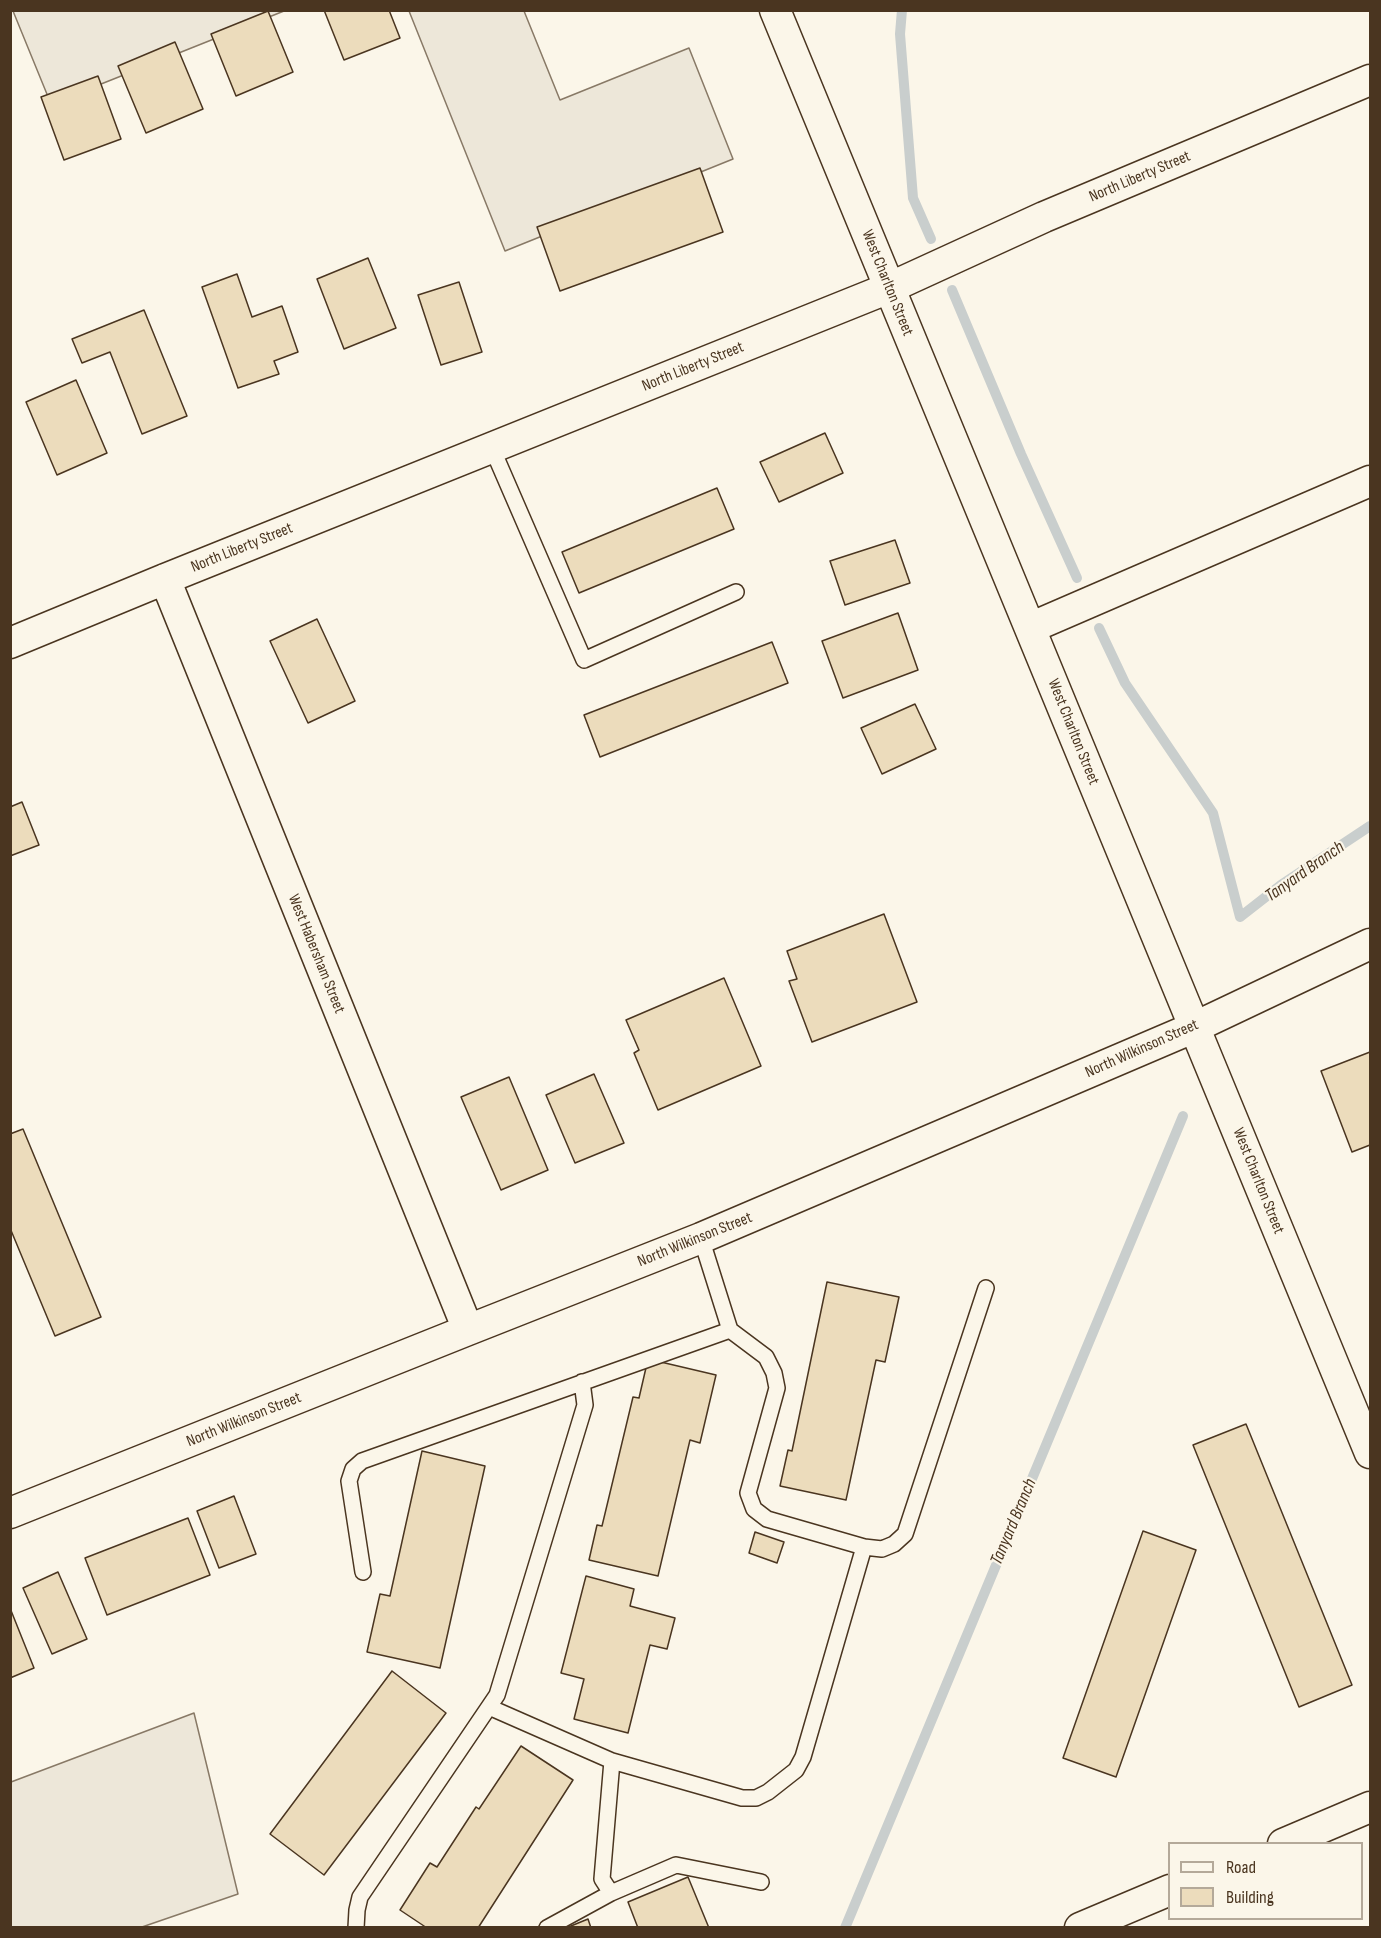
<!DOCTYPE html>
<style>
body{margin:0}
#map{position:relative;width:1381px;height:1938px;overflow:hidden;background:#fbf6e9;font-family:"Sofia Sans Condensed",sans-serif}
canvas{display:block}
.frame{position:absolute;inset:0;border:12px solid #4a3520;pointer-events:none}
.legend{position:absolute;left:1168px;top:1842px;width:195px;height:78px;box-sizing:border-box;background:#fbf6e9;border:2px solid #b4a999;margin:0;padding:8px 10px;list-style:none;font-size:18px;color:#4a3520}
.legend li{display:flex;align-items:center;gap:12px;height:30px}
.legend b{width:30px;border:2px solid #b4a999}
</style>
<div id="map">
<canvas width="1381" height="1938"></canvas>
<div class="frame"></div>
<ul class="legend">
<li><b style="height:8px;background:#fbf6e9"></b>Road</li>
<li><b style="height:16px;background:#ecdcbc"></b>Building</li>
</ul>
</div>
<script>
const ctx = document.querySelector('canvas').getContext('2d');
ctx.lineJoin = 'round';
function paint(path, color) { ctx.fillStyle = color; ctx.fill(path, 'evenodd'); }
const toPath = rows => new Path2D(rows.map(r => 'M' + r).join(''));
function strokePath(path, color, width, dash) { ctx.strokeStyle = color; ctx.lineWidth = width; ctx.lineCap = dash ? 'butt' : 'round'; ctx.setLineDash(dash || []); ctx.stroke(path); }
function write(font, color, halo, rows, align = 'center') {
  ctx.font = font + ' "Sofia Sans Condensed",sans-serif'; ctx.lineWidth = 4.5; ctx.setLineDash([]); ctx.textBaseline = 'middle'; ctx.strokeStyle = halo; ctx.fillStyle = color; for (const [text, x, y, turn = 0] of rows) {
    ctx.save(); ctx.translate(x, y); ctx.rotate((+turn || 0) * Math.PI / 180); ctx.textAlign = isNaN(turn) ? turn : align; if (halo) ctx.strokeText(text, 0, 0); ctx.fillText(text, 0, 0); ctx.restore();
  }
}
const parking = toPath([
 [13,11,284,11,51,104,13,11],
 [409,11,524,11,560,100,689,48,733,159,505,251,409,11],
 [194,1713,238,1894,142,1927,11,1927,11,1782,194,1713]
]);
paint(parking, '#ede7d9');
strokePath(parking, '#887966', 1.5);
strokePath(toPath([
 [902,10,900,34,913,198,931,239],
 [952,290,1021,454,1077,578],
 [1099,628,1125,683,1213,813,1240,917,1281,885,1370,826],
 [845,1928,1183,1116]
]), '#c9cecd', 10);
const building = toPath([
 [324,10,389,10,400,38,344,60,324,10],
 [268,11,293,72,236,96,211,34,268,11],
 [175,42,203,109,146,133,118,66,175,42],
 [98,76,121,139,64,160,41,97,98,76],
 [700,168,723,232,560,291,537,227,700,168],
 [368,258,396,328,344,349,317,279,368,258],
 [237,274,252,317,282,306,298,352,274,361,279,374,238,388,202,287,237,274],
 [459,282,482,352,441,365,418,295,459,282],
 [144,310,187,416,142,434,110,352,82,363,72,339,144,310],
 [76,380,107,453,57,475,26,402,76,380],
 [825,433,843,473,779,502,760,462,825,433],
 [717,488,734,529,579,593,562,552,717,488],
 [895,540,910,583,845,605,830,561,895,540],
 [898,613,918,670,843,698,822,641,898,613],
 [317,619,355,701,308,723,270,641,317,619],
 [772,642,788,683,600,757,584,715,772,642],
 [915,704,936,749,882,774,861,728,915,704],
 [22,802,39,845,10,856,10,807,22,802],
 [884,914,917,1002,812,1042,789,981,797,979,787,951,884,914],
 [724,978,761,1066,658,1110,634,1053,639,1050,626,1020,724,978],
 [1370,1052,1370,1145,1352,1152,1321,1071,1370,1052],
 [594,1074,624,1143,575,1163,546,1095,594,1074],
 [509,1077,548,1170,501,1190,461,1097,509,1077],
 [23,1129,101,1317,55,1336,10,1228,10,1134,23,1129],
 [827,1282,899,1297,885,1362,876,1360,846,1500,780,1486,788,1450,792,1451,827,1282],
 [648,1359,716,1375,700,1443,690,1440,658,1576,589,1560,597,1525,602,1526,633,1397,639,1398,648,1359],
 [1246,1424,1352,1685,1299,1707,1193,1445,1246,1424],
 [422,1451,485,1466,440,1668,367,1652,380,1594,390,1596,422,1451],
 [234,1496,256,1554,219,1568,197,1511,234,1496],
 [188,1518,210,1575,107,1615,85,1558,188,1518],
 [1143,1531,1196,1550,1116,1777,1063,1758,1143,1531],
 [755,1532,784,1542,777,1563,749,1553,755,1532],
 [58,1572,87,1639,52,1654,23,1588,58,1572],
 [586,1576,634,1589,630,1606,675,1618,667,1649,650,1645,628,1733,574,1719,584,1679,561,1673,586,1576],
 [10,1608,34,1668,10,1678,10,1608],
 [392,1671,446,1713,324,1875,270,1834,392,1671],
 [521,1746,573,1780,478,1928,427,1928,400,1910,430,1863,437,1867,476,1807,479,1809,521,1746],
 [688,1877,709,1928,638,1928,628,1902,688,1877],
 [588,1919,591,1928,566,1928,588,1919]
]);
paint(building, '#ecdcbc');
strokePath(building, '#4a3520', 1.5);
const lane = toPath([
 [492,448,584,660,736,592],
 [864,1547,882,1549,894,1544,905,1534,986,1288],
 [363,1572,349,1481,353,1469,362,1461,730,1330,701,1238],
 [489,1707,612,1761,602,1879,611,1893],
 [612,1761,742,1798,756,1798,768,1792,796,1770,803,1757,864,1547,767,1519,754,1509,748,1493,777,1388,774,1373,766,1357,730,1330],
 [356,1928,357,1910,360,1897,497,1695,585,1405,582,1382],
 [547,1928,611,1893,676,1865,761,1882]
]);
const street = toPath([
 [775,10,1370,1453],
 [165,579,468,1330],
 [1030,628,1370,481],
 [10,643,165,579,889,288,1044,217,1370,80],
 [10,1513,468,1330,701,1238,1195,1027,1370,944],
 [1283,1844,1370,1807],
 [1080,1928,1170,1890]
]);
strokePath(lane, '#4a3520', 18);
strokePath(street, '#4a3520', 33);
strokePath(lane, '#fbf6e9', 15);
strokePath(street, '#fbf6e9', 30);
write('16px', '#4a3520', '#fbf6e9', [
 ["North Liberty Street",1140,177,-23],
 ["West Charlton Street",887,283,68],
 ["North Liberty Street",693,367,-22],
 ["North Liberty Street",242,548,-22],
 ["West Charlton Street",1073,732,68],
 ["West Habersham Street",316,954,68],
 ["North Wilkinson Street",1142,1049,-24],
 ["West Charlton Street",1258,1181,68],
 ["North Wilkinson Street",695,1240,-22],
 ["North Wilkinson Street",244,1420,-22]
]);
write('italic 18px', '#4a3520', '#fbf6e9', [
 ["Tanyard Branch",1305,872,-35],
 ["Tanyard Branch",1014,1522,-67]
]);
</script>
